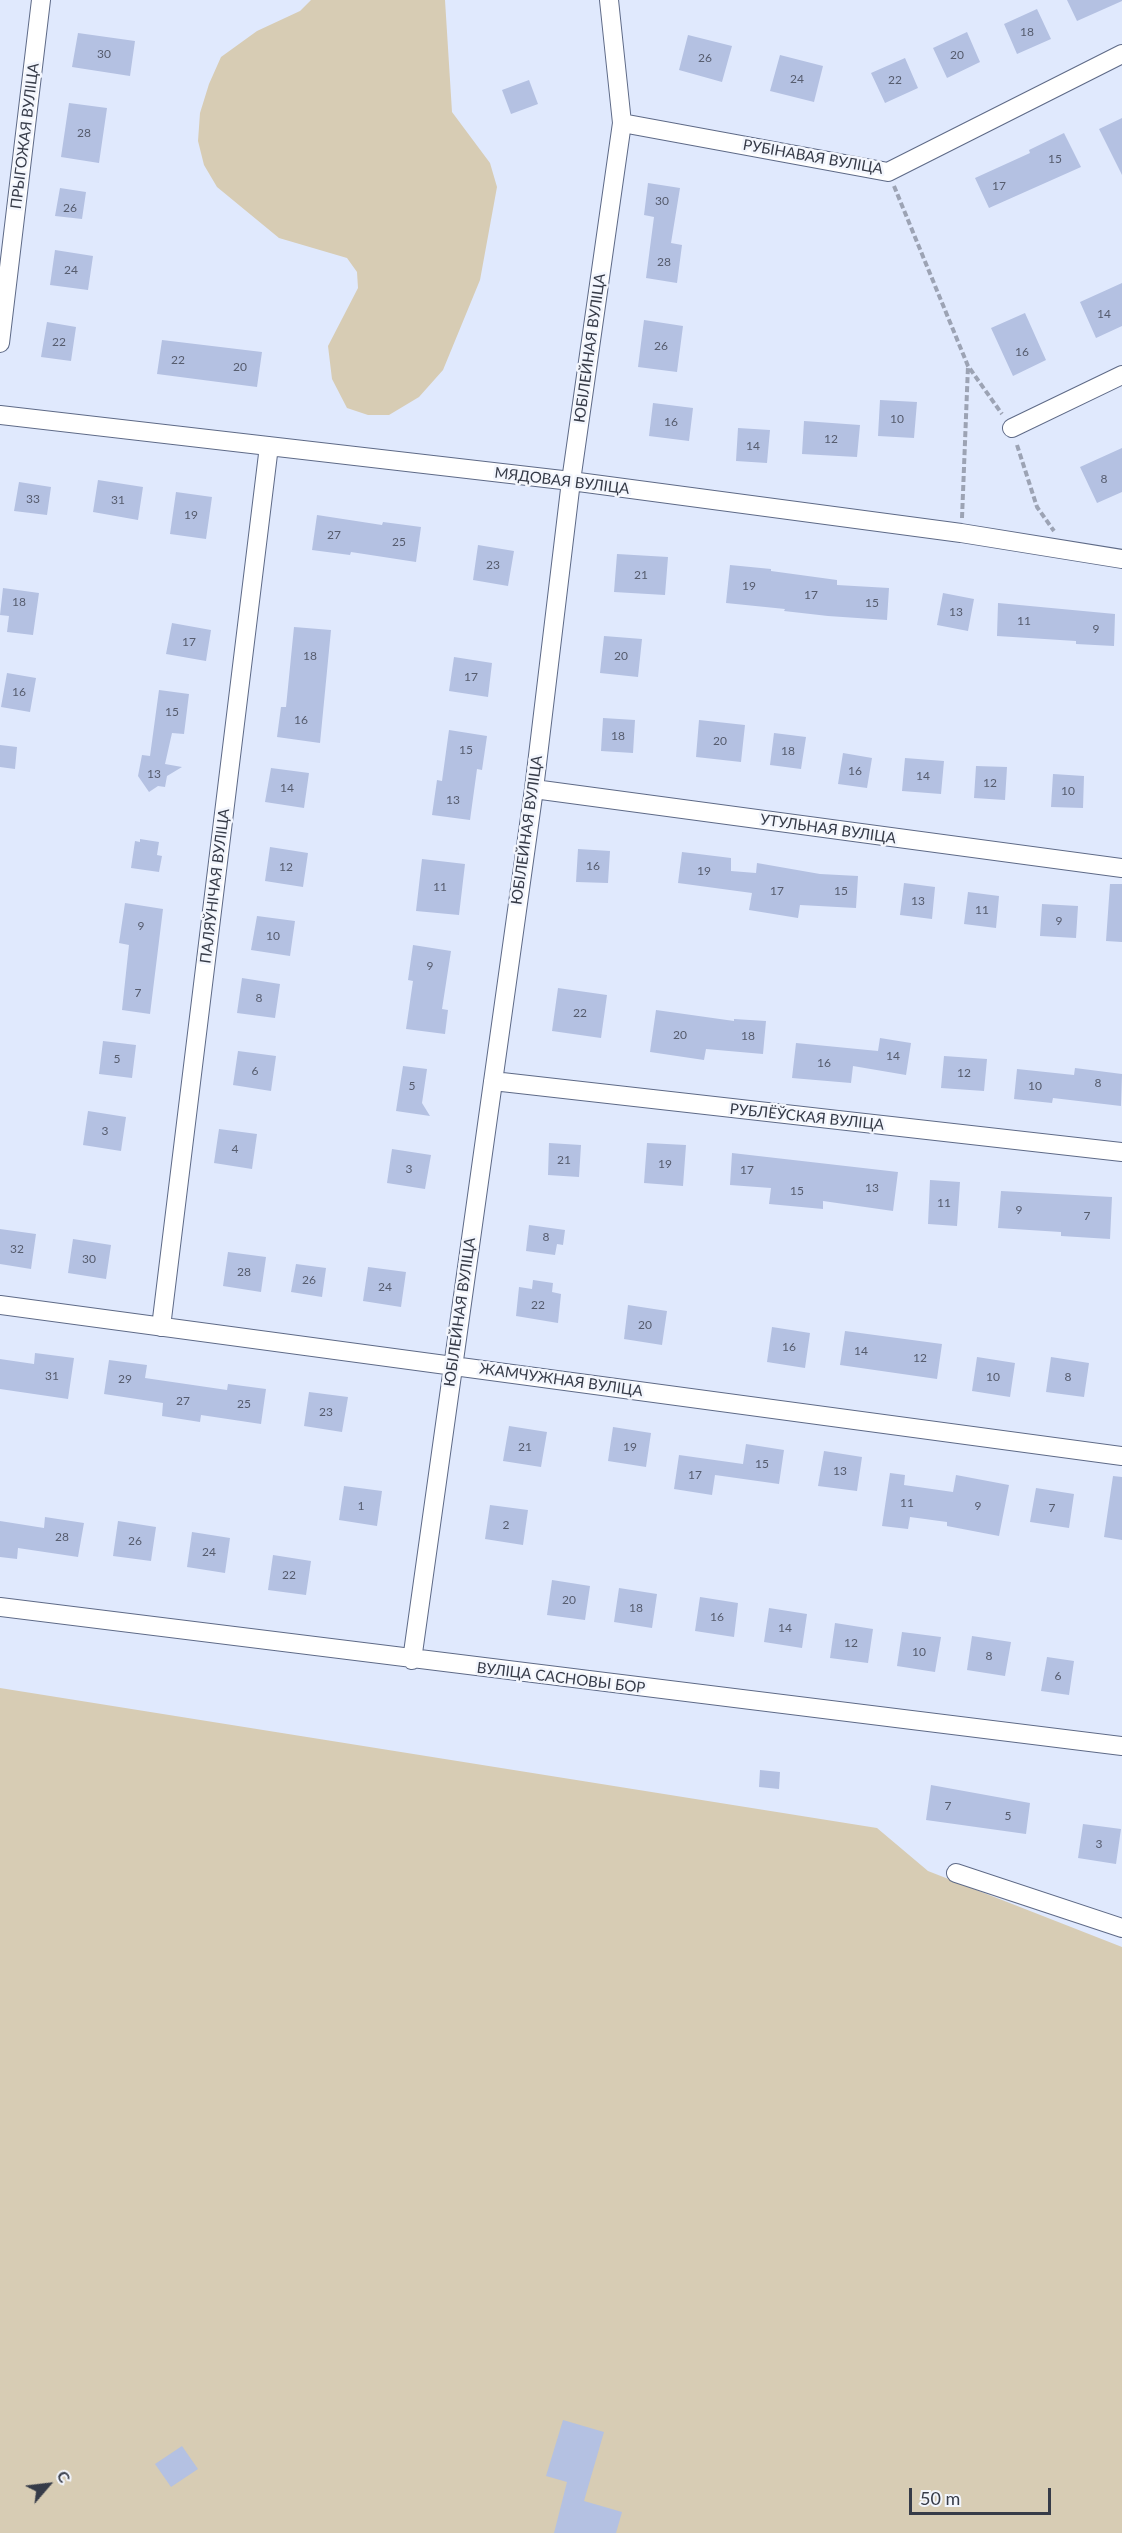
<!DOCTYPE html>
<meta charset="utf-8">
<style>
body{margin:0}
#map{position:relative;width:1122px;height:2533px;overflow:hidden;background:#e0e9fd;font-family:Lato,sans-serif}
canvas{display:block}
.north{position:absolute;left:18px;top:2455px;width:60px;height:60px;-webkit-text-stroke:4px #f3f6fd;paint-order:stroke;rotate:62deg;font-size:16px;font-weight:700;line-height:24px;text-align:center;color:#363b48}
.north::after{content:'';display:block;margin:auto;width:21px;height:27px;background:#363b48;clip-path:polygon(50% 0,100% 100%,50% 72%,0 100%)}
.scale{position:absolute;left:909px;top:2488px;width:142px;height:27px;box-sizing:border-box;border:3px solid #363b48;border-top:0;padding-left:8px;font-size:18px;line-height:21px;white-space:nowrap;color:#363b48;-webkit-text-stroke:4px #f3f6fd;paint-order:stroke}
</style>
<div id="map">
<canvas width="1122" height="2533"></canvas>
<div class="north">С</div>
<div class="scale">50 m</div>
</div>
<script>
const ctx = document.querySelector('canvas').getContext('2d');
ctx.lineJoin = 'round';
function paint(path, color) { ctx.fillStyle = color; ctx.fill(path, 'evenodd'); }
const toPath = rows => new Path2D(rows.map(r => 'M' + r).join(''));
function strokePath(path, color, width, dash) { ctx.strokeStyle = color; ctx.lineWidth = width; ctx.lineCap = dash ? 'butt' : 'round'; ctx.setLineDash(dash || []); ctx.stroke(path); }
function write(font, color, halo, rows, align = 'center') {
  ctx.font = font + ' Lato,sans-serif'; ctx.lineWidth = 5; ctx.setLineDash([]); ctx.textBaseline = 'middle'; ctx.strokeStyle = halo; ctx.fillStyle = color; for (const [text, x, y, turn = 0] of rows) {
    ctx.save(); ctx.translate(x, y); ctx.rotate((+turn || 0) * Math.PI / 180); ctx.textAlign = isNaN(turn) ? turn : align; if (halo) ctx.strokeText(text, 0, 0); ctx.fillText(text, 0, 0); ctx.restore();
  }
}
paint(toPath([
 [311,0,445,0,452,112,490,163,497,187,480,280,443,370,419,397,389,415,368,415,347,408,332,379,328,346,358,288,357,272,347,258,279,238,217,187,204,165,198,141,200,113,209,84,221,57,257,31,300,11],
 [0,1688,877,1828,928,1871,1122,1947,1122,2533,0,2533]
]), '#d7ccb4');
paint(toPath([
 [1067,0,1122,0,1122,1,1077,21],
 [1037,9,1051,39,1017,54,1004,24],
 [967,32,980,62,947,78,933,48],
 [78,33,135,41,130,76,72,67],
 [688,35,732,46,722,82,679,70],
 [780,55,823,66,814,102,770,91],
 [905,58,918,88,885,103,871,73],
 [529,80,538,104,511,114,502,90],
 [69,103,107,108,99,163,61,157],
 [1122,118,1122,175,1099,129],
 [1064,133,1081,167,989,208,975,178,1030,153,1029,150],
 [648,183,680,188,671,243,682,245,677,283,646,278,654,217,644,215],
 [60,188,86,192,82,219,55,216],
 [55,250,93,256,88,290,50,285],
 [1122,283,1122,326,1096,338,1080,302],
 [1025,313,1046,360,1013,376,991,328],
 [644,320,683,326,677,372,638,367],
 [47,322,76,327,71,361,41,357],
 [162,340,262,352,257,387,157,374],
 [880,400,917,402,914,438,878,436],
 [653,403,693,408,689,441,649,436],
 [804,421,860,425,857,457,802,454],
 [738,428,770,430,767,463,736,461],
 [1122,448,1122,492,1097,503,1080,467],
 [98,480,143,487,138,520,93,512],
 [19,482,51,487,47,515,14,511],
 [176,492,212,497,206,539,170,534],
 [317,515,382,525,383,522,421,527,416,562,351,552,350,555,312,550],
 [478,545,514,551,508,586,473,580],
 [617,554,668,557,665,595,614,592],
 [730,565,771,569,771,571,837,580,837,585,889,588,887,620,828,616,784,611,785,609,726,603],
 [3,588,39,593,33,635,7,632,9,616,0,615],
 [943,593,974,599,968,631,937,625],
 [998,603,1115,614,1114,646,1076,644,1076,641,997,636],
 [172,623,211,630,206,661,166,654],
 [294,627,331,630,320,743,277,737,281,707,286,707],
 [604,636,642,639,638,677,600,673],
 [454,657,492,663,488,697,449,691],
 [7,673,36,678,30,712,1,707],
 [159,690,189,694,184,734,172,733,165,764,182,767,167,776,165,787,158,786,149,792,138,776,142,755,150,756],
 [603,718,635,720,633,753,601,751],
 [699,720,745,725,741,762,696,757],
 [449,730,487,736,482,770,477,769,470,820,432,815,437,780,442,781],
 [774,733,806,737,801,769,770,765],
 [0,745,17,747,15,769,0,767],
 [843,753,872,758,867,788,838,784],
 [905,758,944,761,941,794,902,791],
 [976,766,1007,767,1005,800,974,798],
 [271,768,309,773,304,808,265,802],
 [1053,774,1084,776,1083,808,1051,807],
 [140,839,159,842,157,855,162,856,159,872,131,868,135,841,140,842],
 [270,847,308,853,303,887,265,881],
 [578,849,610,851,608,883,576,882],
 [682,852,731,858,731,871,756,873,757,863,820,874,858,876,856,908,800,905,798,918,749,910,752,893,678,883],
 [422,859,465,864,459,915,416,911],
 [904,883,935,887,932,919,900,915],
 [1110,884,1122,884,1122,942,1106,941],
 [968,892,999,896,996,928,964,924],
 [125,903,163,909,150,1014,122,1010,129,945,119,943],
 [1042,904,1078,906,1076,938,1040,936],
 [257,916,295,921,290,956,251,950],
 [413,945,451,951,442,1009,448,1010,445,1034,406,1029,413,981,408,980],
 [242,978,280,984,275,1018,237,1013],
 [558,988,607,995,601,1038,552,1031],
 [656,1010,734,1021,734,1019,766,1021,763,1054,706,1049,704,1060,650,1052],
 [880,1038,911,1043,906,1075,853,1066,851,1083,792,1078,796,1043,878,1051],
 [103,1041,136,1045,132,1078,99,1074],
 [238,1051,276,1056,271,1091,233,1085],
 [944,1056,987,1059,984,1091,941,1088],
 [403,1066,427,1069,422,1103,430,1116,396,1111],
 [1075,1068,1122,1074,1121,1106,1053,1098,1052,1103,1014,1099,1017,1069,1074,1075],
 [88,1111,126,1117,121,1151,83,1145],
 [219,1129,257,1134,252,1169,214,1163],
 [549,1143,581,1145,579,1177,548,1175],
 [647,1143,686,1145,683,1186,644,1183],
 [392,1149,431,1155,425,1189,387,1183],
 [732,1153,898,1172,893,1211,823,1201,823,1209,769,1204,771,1188,730,1185],
 [930,1180,960,1182,957,1226,928,1224],
 [1001,1191,1112,1197,1110,1239,1061,1236,1061,1232,998,1228],
 [529,1225,565,1230,563,1245,557,1244,555,1255,526,1251],
 [0,1229,36,1234,31,1269,0,1264],
 [73,1239,111,1245,106,1279,68,1273],
 [228,1252,266,1257,261,1292,223,1286],
 [296,1264,326,1268,322,1297,291,1292],
 [368,1267,406,1272,401,1307,363,1301],
 [533,1280,553,1283,552,1292,561,1294,558,1323,516,1316,519,1287,532,1289],
 [628,1305,667,1311,662,1345,624,1339],
 [772,1327,810,1333,805,1368,767,1362],
 [845,1331,942,1344,937,1379,840,1365],
 [35,1353,74,1358,68,1399,0,1389,0,1359,34,1364],
 [977,1357,1015,1363,1010,1397,972,1391],
 [1051,1357,1089,1363,1084,1397,1046,1392],
 [109,1360,147,1365,145,1378,227,1390,228,1384,266,1389,261,1424,201,1415,200,1422,162,1416,163,1403,104,1394],
 [309,1392,348,1397,342,1432,304,1426],
 [509,1426,547,1432,541,1467,503,1461],
 [613,1427,651,1433,646,1467,608,1461],
 [746,1444,784,1450,779,1484,715,1475,712,1495,674,1489,679,1455,743,1464],
 [824,1451,862,1457,857,1491,818,1486],
 [890,1473,905,1475,904,1485,953,1492,956,1475,1009,1485,999,1536,947,1526,947,1522,910,1517,908,1529,882,1526],
 [1113,1476,1122,1477,1122,1540,1104,1537],
 [344,1486,382,1491,377,1526,339,1520],
 [1036,1488,1074,1494,1069,1528,1030,1522],
 [490,1505,528,1510,523,1545,485,1539],
 [45,1517,84,1523,78,1557,18,1548,17,1559,0,1557,0,1521,44,1528],
 [118,1521,156,1527,151,1561,113,1556],
 [192,1532,230,1538,225,1573,187,1567],
 [273,1555,311,1561,306,1595,268,1590],
 [552,1580,590,1586,585,1620,547,1615],
 [619,1588,657,1594,652,1628,614,1622],
 [700,1597,738,1603,734,1637,695,1631],
 [769,1608,807,1614,802,1648,764,1642],
 [835,1623,873,1629,868,1663,830,1658],
 [902,1632,941,1637,935,1672,897,1666],
 [972,1636,1011,1642,1005,1676,967,1670],
 [1047,1657,1074,1661,1069,1695,1041,1691],
 [760,1770,780,1772,779,1789,759,1787],
 [931,1785,1030,1803,1026,1834,926,1820],
 [1083,1824,1121,1829,1116,1864,1078,1858],
 [563,2420,604,2432,584,2501,622,2512,616,2533,554,2533,567,2482,546,2476],
 [182,2446,198,2469,171,2487,155,2464]
]), '#b4c1e2');
const minor = toPath([
 [622,123,888,172,1122,54],
 [0,343,41,0],
 [0,415,571,481,961,533,1122,559],
 [1012,428,1122,375],
 [534,789,1122,868],
 [493,1081,1122,1152],
 [0,1305,1122,1456],
 [161,1327,269,446],
 [0,1607,1122,1746],
 [412,1660,534,789,571,481,622,123,609,0],
 [956,1873,1122,1928]
]);
strokePath(minor, '#5e6a87', 20);
strokePath(toPath([
 [894,186,968,366,1002,414],
 [1017,445,1037,507,1054,531],
 [962,518,968,366]
]), '#9ca3b4', 4, [6, 3]);
strokePath(minor, '#fff', 18);
write('12px', '#565c6e', null, [
 ["18",1027,32],
 ["30",104,54],
 ["20",957,55],
 ["26",705,58],
 ["24",797,79],
 ["22",895,80],
 ["28",84,133],
 ["15",1055,159],
 ["17",999,186],
 ["30",662,201],
 ["26",70,208],
 ["28",664,262],
 ["24",71,270],
 ["14",1104,314],
 ["22",59,342],
 ["26",661,346],
 ["16",1022,352],
 ["22",178,360],
 ["20",240,367],
 ["10",897,419],
 ["16",671,422],
 ["12",831,439],
 ["14",753,446],
 ["8",1104,479],
 ["33",33,499],
 ["31",118,500],
 ["19",191,515],
 ["27",334,535],
 ["25",399,542],
 ["23",493,565],
 ["21",641,575],
 ["19",749,586],
 ["17",811,595],
 ["18",19,602],
 ["15",872,603],
 ["13",956,612],
 ["11",1024,621],
 ["9",1096,629],
 ["17",189,642],
 ["18",310,656],
 ["20",621,656],
 ["17",471,677],
 ["16",19,692],
 ["15",172,712],
 ["16",301,720],
 ["18",618,736],
 ["20",720,741],
 ["15",466,750],
 ["18",788,751],
 ["16",855,771],
 ["13",154,774],
 ["14",923,776],
 ["12",990,783],
 ["14",287,788],
 ["10",1068,791],
 ["13",453,800],
 ["16",593,866],
 ["12",286,867],
 ["19",704,871],
 ["11",440,887],
 ["17",777,891],
 ["15",841,891],
 ["13",918,901],
 ["11",982,910],
 ["9",1059,921],
 ["9",141,926],
 ["10",273,936],
 ["9",430,966],
 ["7",138,993],
 ["8",259,998],
 ["22",580,1013],
 ["20",680,1035],
 ["18",748,1036],
 ["14",893,1056],
 ["5",117,1059],
 ["16",824,1063],
 ["6",255,1071],
 ["12",964,1073],
 ["8",1098,1083],
 ["5",412,1086],
 ["10",1035,1086],
 ["3",105,1131],
 ["4",235,1149],
 ["21",564,1160],
 ["19",665,1164],
 ["3",409,1169],
 ["17",747,1170],
 ["13",872,1188],
 ["15",797,1191],
 ["11",944,1203],
 ["9",1019,1210],
 ["7",1087,1216],
 ["8",546,1237],
 ["32",17,1249],
 ["30",89,1259],
 ["28",244,1272],
 ["26",309,1280],
 ["24",385,1287],
 ["22",538,1305],
 ["20",645,1325],
 ["16",789,1347],
 ["14",861,1351],
 ["12",920,1358],
 ["31",52,1376],
 ["10",993,1377],
 ["8",1068,1377],
 ["29",125,1379],
 ["27",183,1401],
 ["25",244,1404],
 ["23",326,1412],
 ["21",525,1447],
 ["19",630,1447],
 ["15",762,1464],
 ["13",840,1471],
 ["17",695,1475],
 ["11",907,1503],
 ["1",361,1506],
 ["9",978,1506],
 ["7",1052,1508],
 ["2",506,1525],
 ["28",62,1537],
 ["26",135,1541],
 ["24",209,1552],
 ["22",289,1575],
 ["20",569,1600],
 ["18",636,1608],
 ["16",717,1617],
 ["14",785,1628],
 ["12",851,1643],
 ["10",919,1652],
 ["8",989,1656],
 ["6",1058,1676],
 ["7",948,1806],
 ["5",1008,1816],
 ["3",1099,1844]
]);
write('15px', '#363b48', '#f3f6fd', [
 ["ПРЫГОЖАЯ ВУЛІЦА",25,136,-83],
 ["РУБІНАВАЯ ВУЛІЦА",813,157,10],
 ["ЮБІЛЕЙНАЯ ВУЛІЦА",590,348,-82],
 ["МЯДОВАЯ ВУЛІЦА",562,481,7],
 ["УТУЛЬНАЯ ВУЛІЦА",828,829,8],
 ["ЮБІЛЕЙНАЯ ВУЛІЦА",527,830,-82],
 ["ПАЛЯЎНІЧАЯ ВУЛІЦА",215,886,-83],
 ["РУБЛЁЎСКАЯ ВУЛІЦА",807,1117,6],
 ["ЮБІЛЕЙНАЯ ВУЛІЦА",460,1312,-82],
 ["ЖАМЧУЖНАЯ ВУЛІЦА",561,1380,8],
 ["ВУЛІЦА САСНОВЫ БОР",561,1678,7]
]);
</script>
